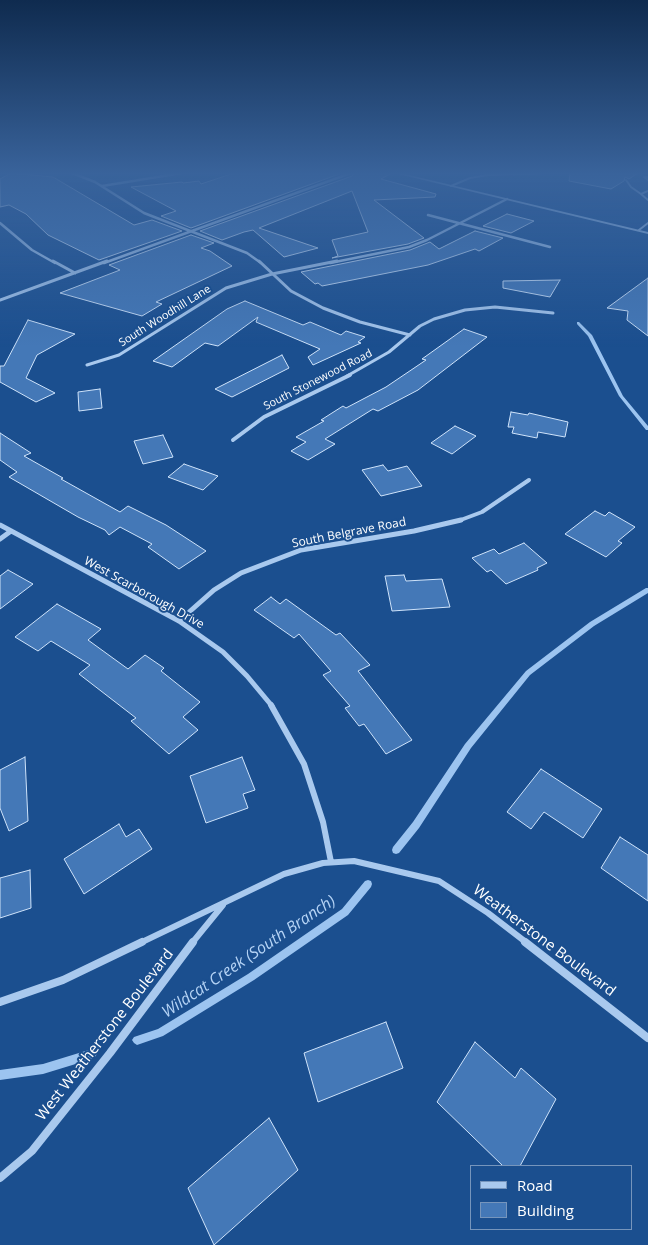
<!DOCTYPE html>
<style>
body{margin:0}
#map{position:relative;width:648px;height:1245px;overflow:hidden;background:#1b4f8f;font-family:"Open Sans",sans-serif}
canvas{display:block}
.legend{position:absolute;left:470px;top:1165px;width:162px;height:65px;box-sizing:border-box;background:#1b4f8f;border:1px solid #7695bc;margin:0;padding:6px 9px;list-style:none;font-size:15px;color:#fff}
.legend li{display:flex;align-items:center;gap:10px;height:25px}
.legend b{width:25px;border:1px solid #7695bc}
</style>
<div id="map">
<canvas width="648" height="1245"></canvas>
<ul class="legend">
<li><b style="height:6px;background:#a9c9ee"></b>Road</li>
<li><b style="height:14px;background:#4478b7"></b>Building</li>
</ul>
</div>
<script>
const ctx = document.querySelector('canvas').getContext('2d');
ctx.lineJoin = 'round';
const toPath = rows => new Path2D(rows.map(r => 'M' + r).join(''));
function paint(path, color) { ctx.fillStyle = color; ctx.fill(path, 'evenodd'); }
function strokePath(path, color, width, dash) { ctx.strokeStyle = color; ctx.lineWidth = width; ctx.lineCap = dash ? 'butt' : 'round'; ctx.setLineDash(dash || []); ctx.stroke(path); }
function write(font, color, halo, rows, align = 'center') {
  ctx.font = font + ' "Open Sans",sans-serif'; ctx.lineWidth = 4; ctx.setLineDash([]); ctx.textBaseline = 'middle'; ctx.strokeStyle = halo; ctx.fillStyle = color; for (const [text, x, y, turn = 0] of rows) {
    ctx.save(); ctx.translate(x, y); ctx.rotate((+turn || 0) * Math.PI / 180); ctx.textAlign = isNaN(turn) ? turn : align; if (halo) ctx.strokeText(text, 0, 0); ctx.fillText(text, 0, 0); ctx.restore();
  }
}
paint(toPath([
 [577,322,579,322,592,335,623,396,648,426,648,430,646,430,619,396,588,336,577,324,577,322],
 [646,588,648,588,648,593,594,626,530,675,471,748,419,828,399,853,396,854,393,853,392,850,393,847,413,822,465,744,526,671,590,622,646,588],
 [368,880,371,881,372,884,371,887,348,915,254,980,163,1036,137,1045,134,1043,132,1040,134,1037,158,1029,248,974,342,909,365,881,368,880],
 [92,1049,95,1051,97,1054,95,1057,92,1059,43,1074,0,1080,0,1070,43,1064,92,1049]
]), '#9cc4f0');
const building = toPath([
 [11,173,53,177,134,225,152,220,182,231,99,260,48,235,26,214,9,205,0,207,0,179,11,173],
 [234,173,342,173,191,228,161,216,176,211,131,187,182,182,183,183,199,181,201,184,234,173],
 [354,173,392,173,381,179,436,194,435,197,374,200,424,238,408,244,332,258,338,256,332,240,368,232,352,191,259,228,318,248,284,257,253,230,244,232,222,240,200,231,352,176,354,173],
 [570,173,638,173,629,179,625,177,624,181,611,189,569,181,570,173],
 [507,214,534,221,511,233,483,226,507,214],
 [475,231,503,238,479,251,475,249,428,265,322,286,318,283,315,284,301,272,410,250,430,242,439,249,475,231],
 [191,235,214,243,201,248,210,251,232,266,156,302,162,304,142,316,60,293,120,270,109,265,191,235],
 [648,278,648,336,627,320,628,311,607,308,648,278],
 [560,280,550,297,503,288,503,281,560,280],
 [245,301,303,325,310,322,341,335,346,331,365,337,358,342,361,343,313,365,308,357,320,349,256,322,258,317,218,346,205,343,172,367,153,361,227,309,245,301],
 [28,320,75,334,37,355,26,378,55,393,36,402,0,382,0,366,4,366,28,320],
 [464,329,487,337,418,390,378,411,373,409,325,439,335,444,308,460,291,451,306,442,296,437,324,421,321,420,343,406,346,408,386,387,426,360,422,359,464,329],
 [282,355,289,368,232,397,215,389,282,355],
 [100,389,102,408,79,411,78,392,100,389],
 [511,412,528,415,529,413,568,422,565,437,538,432,537,438,512,433,514,427,508,427,511,412],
 [455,426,476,436,452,454,431,443,455,426],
 [0,433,31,453,24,456,63,478,61,479,120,512,128,506,166,525,206,551,179,569,148,547,152,544,120,527,109,535,105,530,78,517,9,477,17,472,0,460,0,433],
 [163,435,173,457,143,464,134,441,163,435],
 [184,464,218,476,203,490,168,477,184,464],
 [383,465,388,471,407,466,422,486,381,496,362,470,383,465],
 [595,511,605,516,609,512,635,527,618,541,622,543,606,557,565,534,595,511],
 [524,543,547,563,537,568,538,570,506,584,491,570,487,572,472,558,494,549,499,554,524,543],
 [8,570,33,584,0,609,0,576,8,570],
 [404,575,406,581,442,579,450,607,392,611,385,576,404,575],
 [271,597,280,604,286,599,336,635,340,633,370,665,358,671,412,740,386,754,364,724,359,726,345,708,350,706,323,675,331,671,299,634,294,638,254,610,271,597],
 [57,604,101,629,88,640,128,669,145,655,164,668,161,671,200,702,183,717,198,730,169,754,131,721,136,718,79,674,90,665,51,641,38,651,15,637,57,604],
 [25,757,28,821,9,831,0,808,0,770,25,757],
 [242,757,255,790,243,794,248,808,206,823,190,776,242,757],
 [541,769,602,809,583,838,544,812,531,829,507,812,541,769],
 [119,824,126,837,139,829,152,849,84,894,64,859,119,824],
 [620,837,648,855,648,901,601,868,620,837],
 [30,870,31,908,0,918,0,878,30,870],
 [386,1022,403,1068,318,1102,304,1053,386,1022],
 [475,1042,515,1078,521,1068,556,1099,520,1166,503,1166,437,1102,475,1042],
 [269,1118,298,1170,214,1245,188,1188,269,1118]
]);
paint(building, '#4478b7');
strokePath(building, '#cfe3fa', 1);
strokePath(toPath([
 [648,177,644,177,648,180],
 [626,180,631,187,641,194],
 [451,186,470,178,488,175,547,173],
 [648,191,641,194,648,200],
 [639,230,648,223]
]), '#a9c9ee', 2);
strokePath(toPath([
 [72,173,95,182,144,213,247,253,261,263],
 [102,186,182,173],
 [428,215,550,247],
 [0,223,32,250,55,263],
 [104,263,351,173],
 [330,263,409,247,427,240,507,199]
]), '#a9c9ee', 2.5);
strokePath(toPath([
 [53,261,75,273],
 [259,261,291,291,323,308,360,322,410,335],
 [0,300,107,261],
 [87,365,119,355,226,288,272,274,337,261],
 [347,376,389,352,420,326,434,319,465,310,495,307,553,313]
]), '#a9c9ee', 3);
strokePath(toPath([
 [233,440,264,417,350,375],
 [458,521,482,512,529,480]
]), '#a9c9ee', 4);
strokePath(toPath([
 [0,525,179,621,223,652,247,676,272,706],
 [0,539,11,531],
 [179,621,214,590,241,573,301,550,414,531,461,520]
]), '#a9c9ee', 5);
strokePath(toPath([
 [271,705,304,764,323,822,331,862],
 [140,943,284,874,323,863,354,861,439,881,488,913,527,943],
 [192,943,223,905]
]), '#a9c9ee', 6);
strokePath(toPath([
 [525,942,648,1038],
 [0,1002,63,980,142,942],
 [0,1178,32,1151,110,1053,193,942]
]), '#a9c9ee', 8);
paint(toPath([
 [394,173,401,173,648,232,648,234,394,173]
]), '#a9c9ee');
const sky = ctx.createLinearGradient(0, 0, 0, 347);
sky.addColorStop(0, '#0f2b4f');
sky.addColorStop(0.5, '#39639b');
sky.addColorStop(1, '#39639b00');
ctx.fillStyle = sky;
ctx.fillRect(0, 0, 648, 347);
write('11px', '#fff', '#1b4f8f', [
 ["South Woodhill Lane",165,316,-32],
 ["South Stonewood Road",318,380,-27]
]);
write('12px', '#fff', '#1b4f8f', [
 ["South Belgrave Road",349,533,-11],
 ["West Scarborough Drive",144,593,29]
]);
write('15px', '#fff', '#1b4f8f', [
 ["Weatherstone Boulevard",544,941,37],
 ["West Weatherstone Boulevard",105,1035,-52]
]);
write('italic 16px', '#b5d3f5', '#1b4f8f', [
 ["Wildcat Creek (South Branch)",249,957,-34]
]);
</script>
